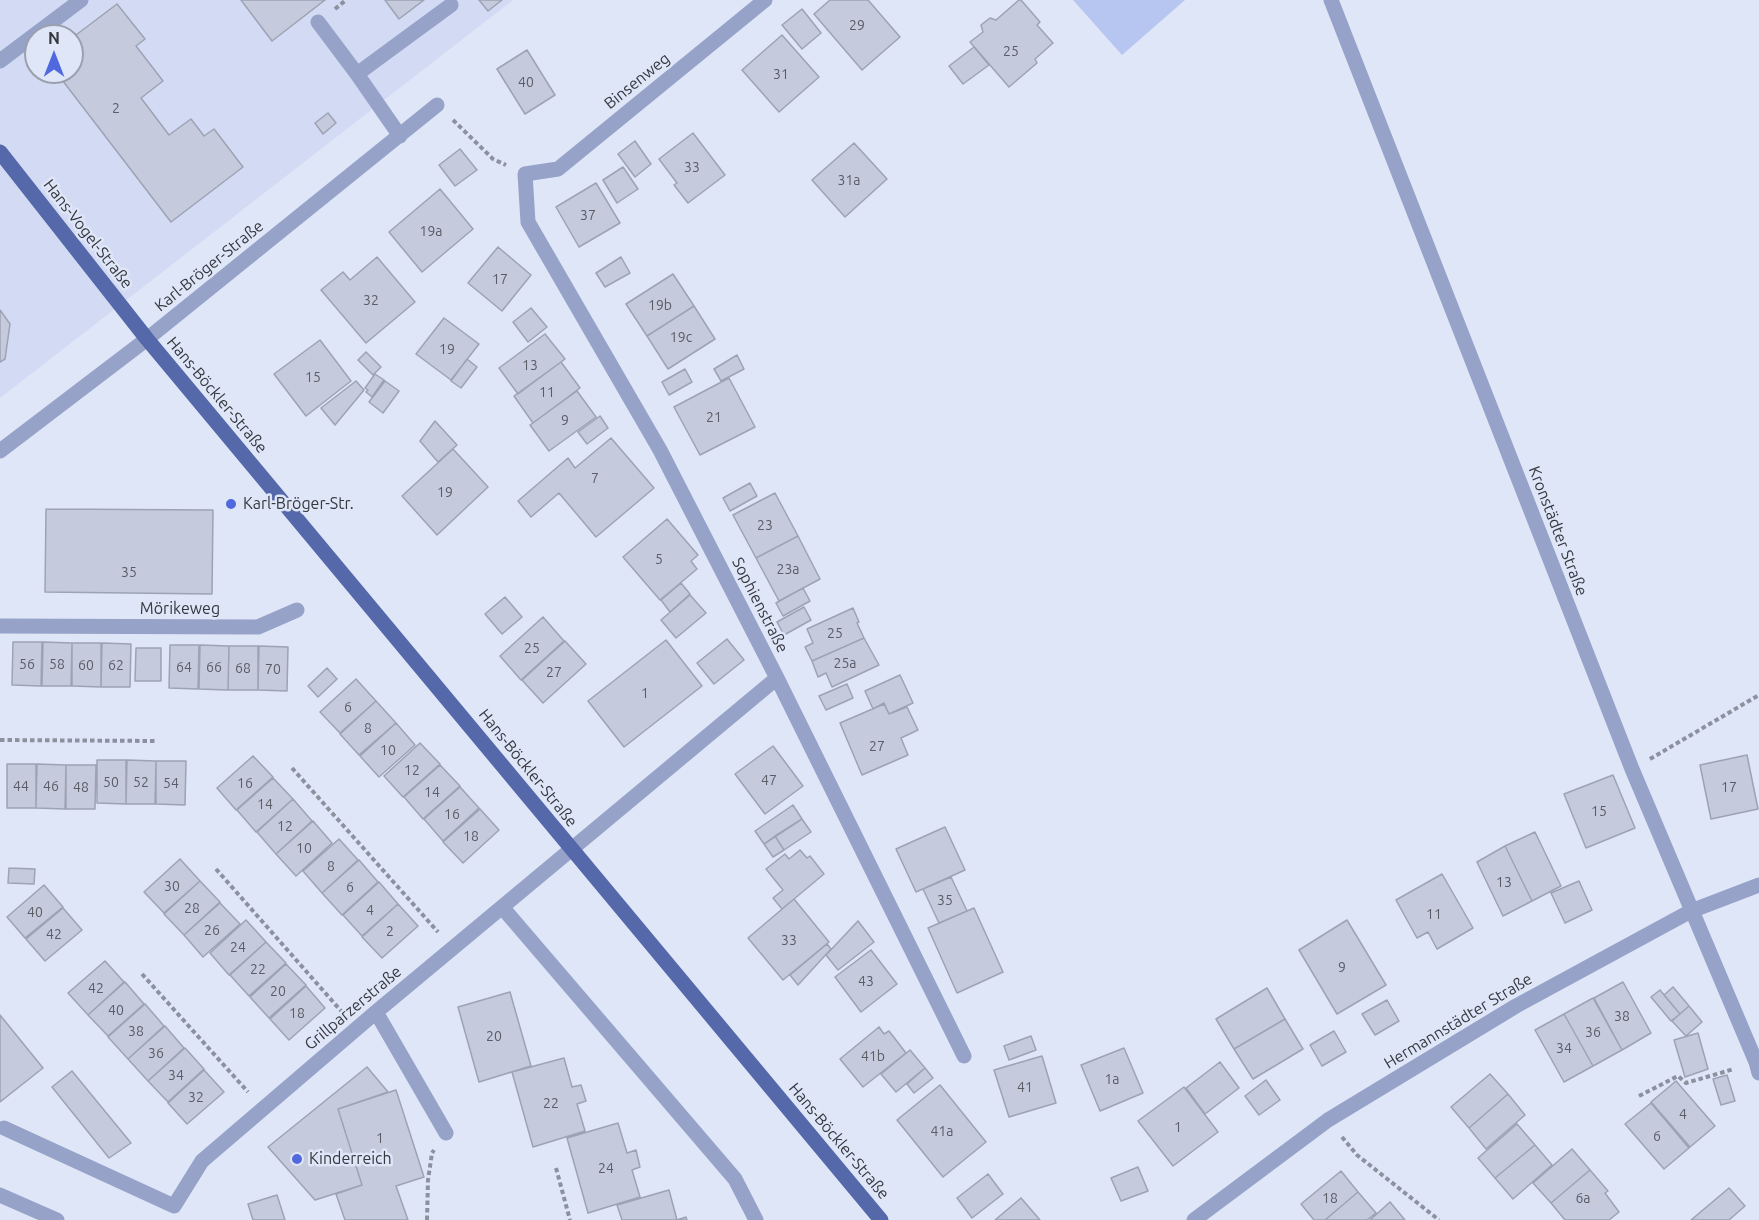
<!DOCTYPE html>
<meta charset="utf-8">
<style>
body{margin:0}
#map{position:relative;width:1759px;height:1220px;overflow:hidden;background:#dfe6f8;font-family:Ubuntu,sans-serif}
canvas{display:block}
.north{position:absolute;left:24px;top:24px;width:60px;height:60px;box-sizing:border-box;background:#dfe6f8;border:2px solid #9ba0ae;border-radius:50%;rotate:0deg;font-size:16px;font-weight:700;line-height:24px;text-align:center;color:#35383f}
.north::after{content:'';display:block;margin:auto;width:21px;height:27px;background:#5069de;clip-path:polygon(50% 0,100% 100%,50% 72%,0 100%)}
</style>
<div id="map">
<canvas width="1759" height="1220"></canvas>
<div class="north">N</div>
</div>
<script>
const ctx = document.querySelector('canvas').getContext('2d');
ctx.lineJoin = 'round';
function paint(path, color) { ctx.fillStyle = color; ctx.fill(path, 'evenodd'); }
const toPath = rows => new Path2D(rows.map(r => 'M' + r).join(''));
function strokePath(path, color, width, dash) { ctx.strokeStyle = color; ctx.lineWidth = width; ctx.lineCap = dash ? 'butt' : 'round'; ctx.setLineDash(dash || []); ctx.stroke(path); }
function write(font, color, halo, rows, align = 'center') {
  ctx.font = font + ' Ubuntu,sans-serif'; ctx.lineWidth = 5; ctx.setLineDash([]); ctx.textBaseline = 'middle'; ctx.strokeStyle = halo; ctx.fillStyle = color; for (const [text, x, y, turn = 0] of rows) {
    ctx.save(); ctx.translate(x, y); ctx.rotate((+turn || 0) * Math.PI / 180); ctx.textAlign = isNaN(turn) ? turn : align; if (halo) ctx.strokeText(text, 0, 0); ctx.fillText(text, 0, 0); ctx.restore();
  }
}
paint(toPath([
 [0,0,513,0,0,398],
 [36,36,72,36,72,72,36,72]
]), '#d2daf4');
paint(toPath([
 [1073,0,1185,0,1122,55]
]), '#b7c5f1');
const building = toPath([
 [241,0,325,0,272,41,241,0],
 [385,0,424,0,399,19,385,0],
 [479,0,502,0,488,11,479,0],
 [830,0,868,0,900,37,862,70,814,14,830,0],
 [1019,0,1021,0,1040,22,1037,25,1053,43,1035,59,1037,63,1009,87,970,42,983,32,981,25,990,18,996,20,1019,0],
 [117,4,145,39,136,46,163,81,141,98,169,135,191,119,204,136,214,129,243,167,171,222,56,72,72,72,72,38,117,4],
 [802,9,821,33,802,49,782,25,802,9],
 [782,35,819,77,779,112,742,70,782,35],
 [974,47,989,65,963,84,949,66,974,47],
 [527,50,555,95,525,114,497,69,527,50],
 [328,113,336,123,323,134,315,123,328,113],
 [693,133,725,175,688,203,674,185,677,183,659,159,693,133],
 [635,141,651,164,635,177,618,154,635,141],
 [854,143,887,179,845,217,812,180,854,143],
 [460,149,477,170,455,186,439,165,460,149],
 [623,167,638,189,617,203,603,180,623,167],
 [596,183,620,223,579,247,556,207,596,183],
 [440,189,473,229,422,272,389,232,440,189],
 [498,247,531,275,502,311,468,283,498,247],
 [377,257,415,302,366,343,321,290,343,272,350,280,377,257],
 [621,257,630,273,605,287,596,273,621,257],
 [673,274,694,306,647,336,626,304,673,274],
 [694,306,715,339,668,369,647,336,694,306],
 [531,308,547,327,528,342,513,322,531,308],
 [0,310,10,324,5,359,0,362,0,310],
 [444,318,479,344,451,380,416,354,444,318],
 [545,334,565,359,518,394,499,368,545,334],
 [320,340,351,381,306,416,274,374,320,340],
 [366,352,381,367,373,375,358,360,366,352],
 [737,355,744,369,721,381,714,369,737,355],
 [467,359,477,367,461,388,451,381,467,359],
 [561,362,580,388,533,423,514,396,561,362],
 [685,369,692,382,669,395,662,382,685,369],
 [375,374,384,380,372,397,366,392,368,390,365,388,375,374],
 [729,378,755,427,700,455,674,407,729,378],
 [356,381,364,390,335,425,321,408,356,381],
 [385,381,399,391,383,413,369,402,385,381],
 [577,391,596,417,549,451,530,425,577,391],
 [600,416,608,428,587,444,578,432,600,416],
 [435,421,457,445,438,462,420,441,435,421],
 [611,438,654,488,596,537,559,493,531,517,518,501,568,458,575,468,611,438],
 [453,449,488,487,437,535,402,496,453,449],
 [750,483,757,496,730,511,723,498,750,483],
 [775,493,798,536,756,558,733,515,775,493],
 [46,509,213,510,212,594,45,592,46,509],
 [667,519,698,555,691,561,697,569,660,600,623,557,667,519],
 [798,536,820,579,779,601,756,558,798,536],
 [681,583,690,594,670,612,661,600,681,583],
 [803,588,810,601,783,616,776,603,803,588],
 [690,595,706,613,676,638,661,620,690,595],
 [505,597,522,617,502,634,485,614,505,597],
 [804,607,811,620,784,635,777,622,804,607],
 [853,608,859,622,857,623,864,638,812,661,805,647,813,643,807,629,853,608],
 [543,617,564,641,521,680,500,656,543,617],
 [864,638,879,665,832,687,826,673,818,677,812,661,864,638],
 [727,639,744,660,714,684,697,663,727,639],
 [666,640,702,686,624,747,588,701,666,640],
 [565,641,586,664,543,703,522,680,565,641],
 [13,642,42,642,41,686,12,685,13,642],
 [43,642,72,643,71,686,42,686,43,642],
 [72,643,101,643,101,687,72,686,72,643],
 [102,643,131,644,130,687,101,687,102,643],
 [170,645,199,645,198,689,169,688,170,645],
 [200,645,229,646,228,690,199,689,200,645],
 [229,646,258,646,258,690,228,690,229,646],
 [259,646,288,647,287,691,258,690,259,646],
 [136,648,161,648,161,681,135,681,136,648],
 [327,668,337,679,318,697,308,686,327,668],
 [900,675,913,703,889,714,884,703,873,709,865,691,900,675],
 [356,679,376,701,340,733,320,712,356,679],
 [847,684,853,698,826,710,819,696,847,684],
 [376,701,396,723,359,755,340,734,376,701],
 [884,704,889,714,907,707,918,730,901,738,908,755,862,775,840,723,884,704],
 [396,723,415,745,379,777,360,756,396,723],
 [420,743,440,764,403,797,384,776,420,743],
 [773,746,803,786,765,814,735,774,773,746],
 [1747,755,1758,809,1711,819,1700,765,1747,755],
 [253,756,273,777,236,810,217,788,253,756],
 [97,760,126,760,126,804,97,803,97,760],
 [127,760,156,761,155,804,126,804,127,760],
 [156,761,186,761,185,805,156,804,156,761],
 [7,764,36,764,36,808,7,808,7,764],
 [37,764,66,765,65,809,36,808,37,764],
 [66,765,96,765,95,809,66,809,66,765],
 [440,765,460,786,423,819,404,797,440,765],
 [1613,775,1635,828,1586,848,1564,794,1613,775],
 [273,778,293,799,256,832,237,810,273,778],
 [460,787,479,808,443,841,424,819,460,787],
 [293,799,312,821,276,854,257,832,293,799],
 [793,805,802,819,764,844,755,831,793,805],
 [480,809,499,830,463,863,443,842,480,809],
 [802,819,811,832,784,850,775,836,802,819],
 [313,821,332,843,296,876,276,854,313,821],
 [945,827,965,870,916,892,896,849,945,827],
 [1535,832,1561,886,1532,901,1505,846,1535,832],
 [775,836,784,850,773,857,764,844,775,836],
 [339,839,358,860,322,893,303,871,339,839],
 [1505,846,1532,901,1503,916,1477,862,1505,846],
 [800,850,807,858,810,856,824,874,782,909,773,898,783,890,766,869,785,854,789,859,800,850],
 [180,859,200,881,164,913,144,892,180,859],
 [359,860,378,882,342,915,322,893,359,860],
 [9,868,35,869,34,884,8,883,9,868],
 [1442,874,1473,928,1437,949,1428,932,1417,938,1396,900,1442,874],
 [951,877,967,911,939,923,923,889,951,877],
 [200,881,220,902,184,935,164,914,200,881],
 [1579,881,1592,910,1565,923,1551,893,1579,881],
 [379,882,398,904,362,936,343,915,379,882],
 [44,885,63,907,25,938,7,917,44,885],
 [794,899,829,942,783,980,748,938,794,899],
 [220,903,240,924,203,957,184,935,220,903],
 [398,904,418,926,382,958,362,937,398,904],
 [63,908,82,930,45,961,26,939,63,908],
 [974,908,1003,972,957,993,928,928,974,908],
 [246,920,266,942,229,975,210,953,246,920],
 [1347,920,1386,985,1337,1014,1299,950,1347,920],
 [858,921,874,942,838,970,826,955,858,921],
 [266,942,286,963,249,996,230,975,266,942],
 [827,944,831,949,798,985,790,975,827,944],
 [871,950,897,984,861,1012,835,977,871,950],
 [105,961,124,982,88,1015,68,993,105,961],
 [286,964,306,985,269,1018,250,997,286,964],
 [125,982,144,1004,108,1036,88,1015,125,982],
 [1623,982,1651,1033,1622,1050,1594,998,1623,982],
 [306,986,325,1008,289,1040,270,1019,306,986],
 [1673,987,1689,1006,1680,1014,1664,995,1673,987],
 [1267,988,1285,1019,1234,1049,1216,1019,1267,988],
 [1660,990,1680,1014,1671,1021,1651,997,1660,990],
 [510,992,531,1066,479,1082,458,1007,510,992],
 [1593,998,1622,1050,1593,1066,1564,1014,1593,998],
 [1387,1000,1399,1021,1375,1035,1362,1014,1387,1000],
 [145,1004,164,1026,128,1059,108,1037,145,1004],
 [1689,1006,1702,1022,1686,1036,1672,1021,1689,1006],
 [1564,1014,1593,1066,1564,1082,1535,1030,1564,1014],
 [0,1015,43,1068,0,1102,0,1015],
 [1285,1019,1303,1049,1253,1079,1234,1049,1285,1019],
 [165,1026,184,1048,148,1081,128,1059,165,1026],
 [879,1027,884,1034,889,1031,906,1053,863,1087,840,1059,879,1027],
 [1334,1031,1346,1052,1322,1066,1310,1045,1334,1031],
 [1698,1033,1708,1069,1685,1077,1674,1040,1698,1033],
 [1031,1036,1036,1050,1009,1060,1004,1046,1031,1036],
 [185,1048,204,1069,168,1102,148,1081,185,1048],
 [1124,1048,1143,1093,1100,1111,1081,1065,1124,1048],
 [910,1050,925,1068,896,1092,881,1074,910,1050],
 [1042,1056,1056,1103,1009,1117,994,1070,1042,1056],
 [564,1058,572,1087,581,1085,586,1101,577,1104,585,1131,533,1147,512,1072,564,1058],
 [1220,1062,1239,1088,1205,1114,1186,1088,1220,1062],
 [367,1067,388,1092,338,1109,362,1185,315,1200,268,1147,367,1067],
 [925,1068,933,1078,914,1093,907,1084,925,1068],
 [204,1070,224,1092,187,1124,168,1103,204,1070],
 [72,1071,131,1143,109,1158,52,1087,72,1071],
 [1490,1074,1508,1094,1469,1128,1451,1107,1490,1074],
 [1727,1075,1735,1101,1721,1105,1713,1079,1727,1075],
 [1266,1080,1280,1100,1259,1115,1245,1096,1266,1080],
 [1676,1081,1715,1126,1690,1147,1651,1102,1676,1081],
 [940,1085,986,1142,943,1177,897,1120,940,1085],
 [1184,1087,1218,1132,1173,1166,1138,1121,1184,1087],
 [396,1090,424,1177,396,1186,408,1220,345,1220,336,1194,362,1185,338,1109,396,1090],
 [1508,1094,1525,1115,1486,1149,1469,1128,1508,1094],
 [1651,1103,1689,1148,1664,1169,1625,1124,1651,1103],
 [618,1123,627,1153,636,1150,640,1167,632,1170,640,1197,588,1213,567,1138,618,1123],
 [1517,1124,1535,1145,1495,1178,1478,1158,1517,1124],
 [1535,1145,1552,1165,1513,1199,1495,1178,1535,1145],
 [1572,1149,1590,1170,1551,1203,1533,1183,1572,1149],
 [1138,1167,1148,1191,1121,1201,1111,1178,1138,1167],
 [1590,1170,1608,1191,1605,1193,1619,1212,1609,1220,1565,1220,1551,1203,1590,1170],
 [1341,1171,1358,1192,1325,1220,1314,1220,1301,1204,1341,1171],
 [988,1174,1003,1194,972,1218,957,1198,988,1174],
 [1729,1188,1745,1206,1729,1220,1691,1220,1729,1188],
 [669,1190,677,1220,686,1217,687,1220,622,1220,617,1205,669,1190],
 [1358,1192,1376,1213,1367,1220,1325,1220,1358,1192],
 [277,1195,285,1220,253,1220,248,1204,277,1195],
 [1021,1198,1040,1220,995,1220,1021,1198],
 [1390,1202,1405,1220,1370,1220,1390,1202]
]);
paint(building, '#c5cbdd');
strokePath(building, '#9da3b4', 1.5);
strokePath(toPath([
 [335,9,346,0],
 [453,120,493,159,506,165],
 [0,740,156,741],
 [1650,759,1759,695],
 [292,768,438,932],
 [216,869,342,1012],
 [142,974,248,1092],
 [1639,1096,1678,1076,1686,1083,1734,1069],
 [1342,1137,1357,1155,1439,1220],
 [556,1168,570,1220],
 [427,1220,428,1180,432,1153,434,1150]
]), '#8c919e', 4, [4.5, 3]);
strokePath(toPath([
 [765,0,558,169,525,174,528,222,660,450,777,678,964,1056],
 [1331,0,1632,769,1756,1062,1759,1073],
 [318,22,357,74],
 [0,61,81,0],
 [400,136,357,74,451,5],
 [0,451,147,339,437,105],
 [0,626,258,627,297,610],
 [502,907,735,1179,756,1220],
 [376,1012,446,1133],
 [4,1128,174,1206],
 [0,1195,57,1220],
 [174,1206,202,1161,376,1012,777,678],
 [1194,1220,1328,1120,1516,1006,1691,911,1759,885]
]), '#96a2c8', 15);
strokePath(toPath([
 [0,152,147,339,881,1220]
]), '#5568aa', 15);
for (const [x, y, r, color] of [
 [231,504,6,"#5069de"],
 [297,1159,6,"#5069de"]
]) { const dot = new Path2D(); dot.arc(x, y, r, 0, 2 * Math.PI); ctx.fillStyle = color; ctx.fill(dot); strokePath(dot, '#dfe6f8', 2); }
write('14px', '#595d66', null, [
 ["29",857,25],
 ["25",1011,51],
 ["31",781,74],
 ["40",526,82],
 ["2",116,108],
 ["33",692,167],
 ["31a",849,180],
 ["37",588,215],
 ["19a",431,231],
 ["17",500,279],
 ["32",371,300],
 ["19b",660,305],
 ["19c",681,337],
 ["19",447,349],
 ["13",530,365],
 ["15",313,377],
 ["11",547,392],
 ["21",714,417],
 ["9",565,420],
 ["7",595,478],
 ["19",445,492],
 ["23",765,525],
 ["5",659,559],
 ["23a",788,569],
 ["35",129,572],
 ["25",835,633],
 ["25",532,648],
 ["25a",845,663],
 ["56",27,664],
 ["58",57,664],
 ["60",86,665],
 ["62",116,665],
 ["64",184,667],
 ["66",214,667],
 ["68",243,668],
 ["70",273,669],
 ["27",554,672],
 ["1",645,693],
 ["6",348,707],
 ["8",368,728],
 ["27",877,746],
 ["10",388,750],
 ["12",412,770],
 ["47",769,780],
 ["50",111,782],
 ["52",141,782],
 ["54",171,783],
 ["16",245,783],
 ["44",21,786],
 ["46",51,786],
 ["48",81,787],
 ["17",1729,787],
 ["14",432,792],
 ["14",265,804],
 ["15",1599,811],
 ["16",452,814],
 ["12",285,826],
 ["18",471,836],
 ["10",304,848],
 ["8",331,866],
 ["13",1504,882],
 ["30",172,886],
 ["6",350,887],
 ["35",945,900],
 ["28",192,908],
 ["4",370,910],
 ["40",35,912],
 ["11",1434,914],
 ["26",212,930],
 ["2",390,931],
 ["42",54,934],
 ["33",789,940],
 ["24",238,947],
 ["9",1342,967],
 ["22",258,969],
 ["43",866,981],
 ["42",96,988],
 ["20",278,991],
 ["40",116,1010],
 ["18",297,1013],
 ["38",1622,1016],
 ["38",136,1031],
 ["36",1593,1032],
 ["20",494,1036],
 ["34",1564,1048],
 ["36",156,1053],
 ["41b",873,1056],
 ["34",176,1075],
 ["1a",1112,1079],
 ["41",1025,1087],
 ["32",196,1097],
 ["22",551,1103],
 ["4",1683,1114],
 ["1",1178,1127],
 ["41a",942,1131],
 ["6",1657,1136],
 ["1",380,1138],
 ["24",606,1168],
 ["18",1330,1198],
 ["6a",1583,1198]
]);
write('16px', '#35383f', '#dfe6f8', [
 ["Binsenweg",637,81,-39],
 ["Hans-Vogel-Straße",88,234,52],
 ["Karl-Bröger-Straße",209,266,-39],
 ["Hans-Böckler-Straße",217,395,50],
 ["Kronstädter Straße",1558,531,69],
 ["Sophienstraße",760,605,63],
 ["Mörikeweg",180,609],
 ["Hans-Böckler-Straße",528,768,51],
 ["Grillparzerstraße",353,1008,-40],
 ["Hermannstädter Straße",1458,1021,-31],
 ["Hans-Böckler-Straße",839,1141,50]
]);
write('16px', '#35383f', '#dfe6f8', [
 ["Karl-Bröger-Str.",243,504],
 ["Kinderreich",309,1159]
], 'left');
</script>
